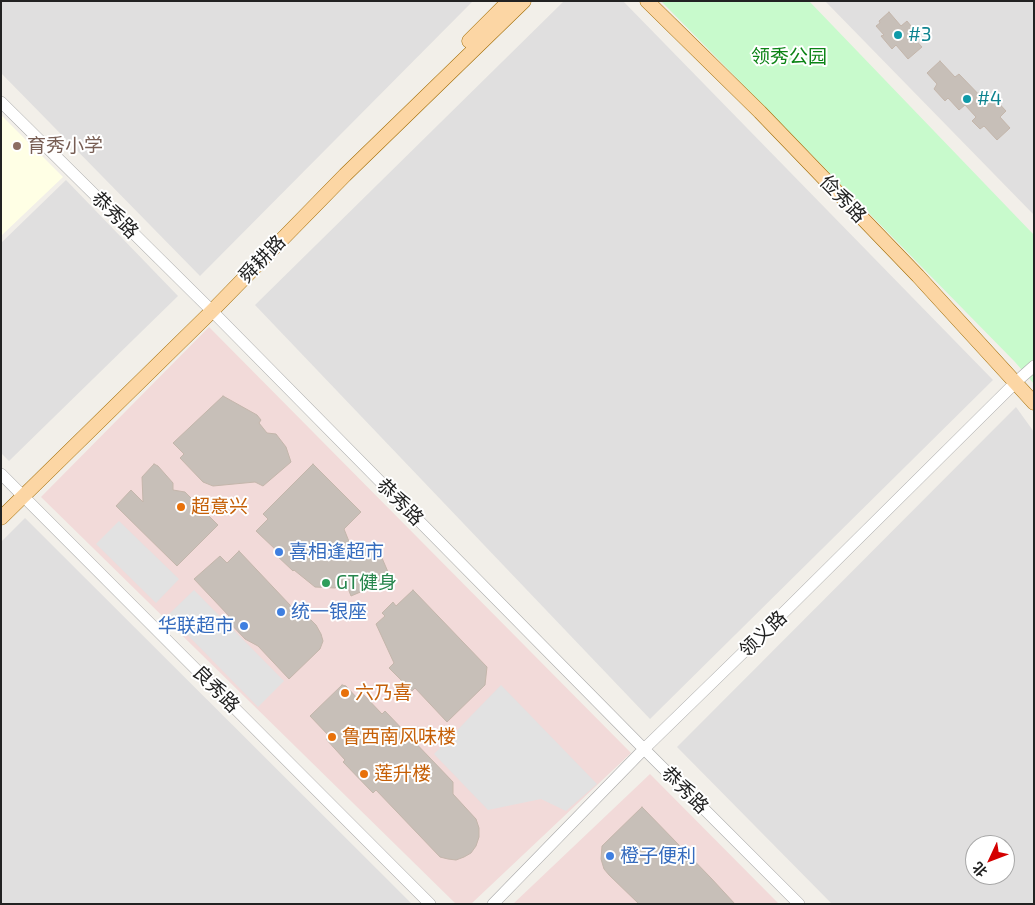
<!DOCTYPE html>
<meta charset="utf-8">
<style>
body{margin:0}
#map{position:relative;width:1035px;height:905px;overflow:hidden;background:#f2efe9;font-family:"Exo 2","Noto Sans SC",sans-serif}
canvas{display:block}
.frame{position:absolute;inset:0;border:2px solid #222;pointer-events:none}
.north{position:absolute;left:965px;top:835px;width:50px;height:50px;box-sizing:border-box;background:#fff;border:1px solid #a7a7a7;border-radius:50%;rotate:227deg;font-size:14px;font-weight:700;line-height:20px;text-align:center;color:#222}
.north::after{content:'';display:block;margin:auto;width:18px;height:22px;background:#d40000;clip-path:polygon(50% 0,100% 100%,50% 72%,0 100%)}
</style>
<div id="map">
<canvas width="1035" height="905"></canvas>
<div class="frame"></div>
<div class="north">北</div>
</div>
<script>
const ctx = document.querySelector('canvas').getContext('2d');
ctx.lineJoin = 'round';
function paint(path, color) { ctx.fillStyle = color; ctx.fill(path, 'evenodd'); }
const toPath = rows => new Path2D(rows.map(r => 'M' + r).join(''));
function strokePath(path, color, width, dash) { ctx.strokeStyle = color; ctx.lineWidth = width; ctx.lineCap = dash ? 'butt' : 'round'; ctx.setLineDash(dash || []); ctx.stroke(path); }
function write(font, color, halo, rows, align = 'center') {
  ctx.font = font + ' "Exo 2","Noto Sans SC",sans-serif'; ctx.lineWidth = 4; ctx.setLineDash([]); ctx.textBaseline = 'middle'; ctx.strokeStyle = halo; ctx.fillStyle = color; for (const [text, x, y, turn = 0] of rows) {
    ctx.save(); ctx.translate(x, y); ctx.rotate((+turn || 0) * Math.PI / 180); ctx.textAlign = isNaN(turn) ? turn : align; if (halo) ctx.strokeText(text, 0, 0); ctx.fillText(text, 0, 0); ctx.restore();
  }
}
paint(toPath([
 [1,1,473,1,200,276,1,73],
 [564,1,623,1,993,380,650,719,255,305],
 [825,1,1034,1,1034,215],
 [66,180,178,296,9,461,1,453,1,243],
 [1016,407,1034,432,1034,904,832,904,677,747],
 [975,845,1005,845,1005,875,975,875],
 [25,518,412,904,1,904,1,542]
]), '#e0dfdf');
paint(toPath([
 [209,327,631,753,471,904,456,904,41,497],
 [650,774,779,904,513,904]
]), '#f2dad9');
paint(toPath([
 [1,115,63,177,1,236]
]), '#ffffe5');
paint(toPath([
 [661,1,809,1,1034,235,1034,384,1015,362]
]), '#c8facc');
paint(toPath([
 [119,521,179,579,156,603,96,544],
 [194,590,284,681,258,707,168,615],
 [501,685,597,784,566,811,541,799,488,810,434,754]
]), '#e2e2e2');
const building = toPath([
 [889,12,901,26,907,21,916,32,912,36,922,47,908,59,896,45,892,49,881,36,884,35,876,26,880,23,879,21,889,12],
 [940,61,955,77,959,74,988,104,994,98,1006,111,1000,117,1010,128,997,140,984,126,980,129,972,121,976,117,965,105,959,110,948,98,945,101,934,89,937,84,927,73,940,61],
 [223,396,257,415,261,420,259,423,267,433,276,434,286,447,291,462,263,486,255,482,213,486,203,482,180,458,184,454,173,443,223,396],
 [154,464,158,466,173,483,173,490,185,492,218,525,177,566,116,506,131,490,143,502,142,477,154,464],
 [313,464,361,512,344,529,354,554,376,544,391,579,351,596,346,583,335,588,315,587,294,570,293,571,274,553,276,550,256,531,268,519,263,514,313,464],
 [239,551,290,605,294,617,303,617,310,619,316,625,321,634,323,641,320,649,289,679,258,646,245,639,226,619,229,616,194,579,220,556,227,563,239,551],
 [413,590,487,667,485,685,447,722,415,688,412,691,389,668,394,663,376,624,385,616,382,613,393,602,396,606,413,590],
 [342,685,346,686,357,698,362,693,382,714,385,711,453,782,453,794,476,819,479,828,479,837,476,846,471,853,464,857,456,860,448,859,440,857,376,790,373,793,343,762,345,760,326,739,329,736,310,716,342,685],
 [642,807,711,878,735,904,639,904,609,875,604,869,601,859,602,846,642,807]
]);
paint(building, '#c7bfb8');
strokePath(building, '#c4b6ab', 1);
const minor = toPath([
 [1,102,212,311,644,749,799,904],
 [1,474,430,904],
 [493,904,644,749,757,639,1016,382,1034,366]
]);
const major = toPath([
 [647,1,760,112,918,276,1034,403],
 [469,41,509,1],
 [1,518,212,311,345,175,524,1]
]);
strokePath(minor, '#a9a9a9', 12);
strokePath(major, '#a06b00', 15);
strokePath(minor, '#fff', 11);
strokePath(major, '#fcd6a4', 14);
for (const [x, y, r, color] of [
 [898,35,5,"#0f9aa8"],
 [967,99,5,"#0f9aa8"],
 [17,146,5,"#8d6e63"],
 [181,507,5,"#e8710a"],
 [279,552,5,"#3f7fe0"],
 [326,583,5,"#2e9e5b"],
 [281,612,5,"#3f7fe0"],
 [244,626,5,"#3f7fe0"],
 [345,693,5,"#e8710a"],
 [332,737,5,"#e8710a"],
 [364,774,5,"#e8710a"],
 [610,856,5,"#3f7fe0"]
]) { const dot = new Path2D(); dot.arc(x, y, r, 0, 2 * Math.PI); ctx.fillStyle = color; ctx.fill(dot); strokePath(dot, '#fff', 2); }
write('19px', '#0d838f', '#fff', [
 ["#3",908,35],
 ["#4",977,99]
], 'left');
write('19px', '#0c8416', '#fff', [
 ["领秀公园",789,57]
]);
write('19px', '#785e54', '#fff', [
 ["育秀小学",27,146]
], 'left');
write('19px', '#222', '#fff', [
 ["俭秀路",843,199,46],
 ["恭秀路",115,215,45],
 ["舜耕路",262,259,-46],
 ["恭秀路",400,502,45],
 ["领义路",763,634,-44],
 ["良秀路",216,689,45],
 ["恭秀路",685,790,45]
]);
write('19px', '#c56008', '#fff', [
 ["超意兴",191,507],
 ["六乃喜",355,693],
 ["鲁西南风味楼",342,737],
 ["莲升楼",374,774]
], 'left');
write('19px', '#366cbe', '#fff', [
 ["喜相逢超市",289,552],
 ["统一银座",291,612],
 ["华联超市",234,626,"right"],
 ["橙子便利",620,856]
], 'left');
write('19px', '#27864d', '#fff', [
 ["GT健身",336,583]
], 'left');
</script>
